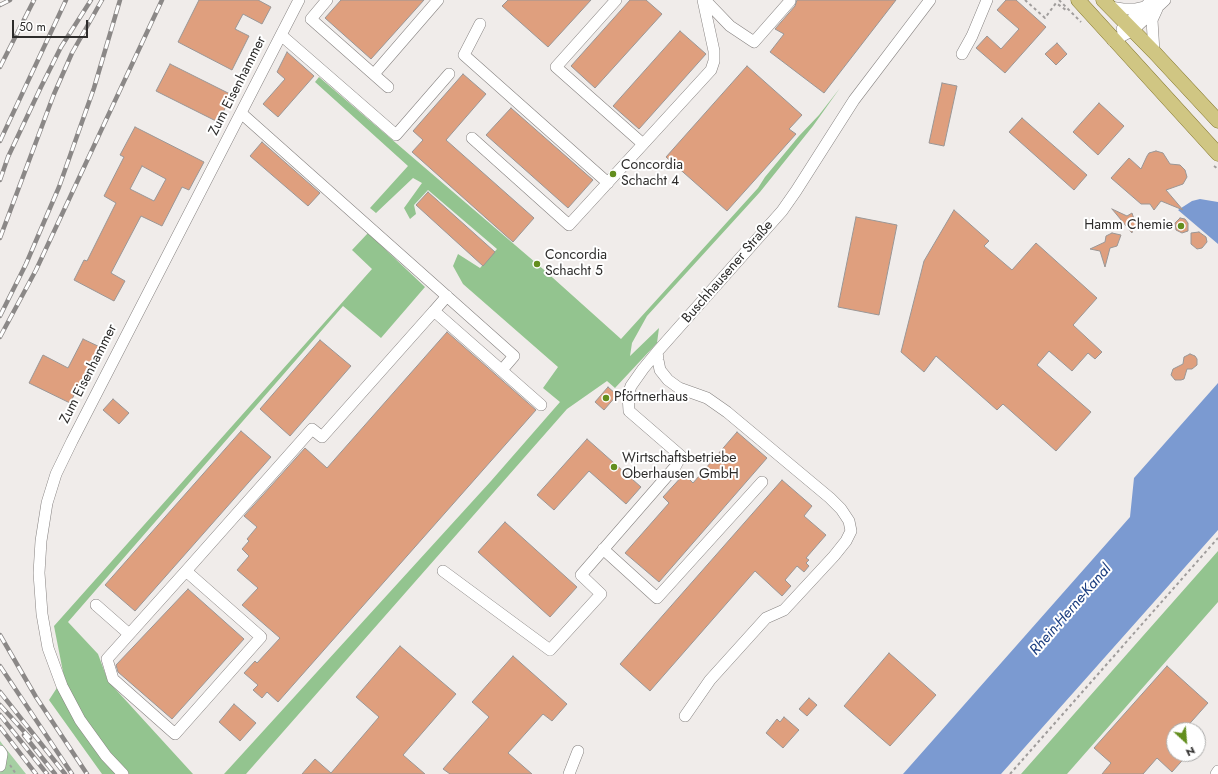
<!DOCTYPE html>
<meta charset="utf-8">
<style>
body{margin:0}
#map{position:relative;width:1218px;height:774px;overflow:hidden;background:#f0ecea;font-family:Jost,sans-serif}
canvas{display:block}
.north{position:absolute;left:1166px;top:722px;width:40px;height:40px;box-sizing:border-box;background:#fff;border:1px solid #ababaa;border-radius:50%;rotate:154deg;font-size:11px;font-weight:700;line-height:16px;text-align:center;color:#2d2c2b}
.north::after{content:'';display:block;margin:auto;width:14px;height:18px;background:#638e1e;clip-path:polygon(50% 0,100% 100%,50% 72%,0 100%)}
.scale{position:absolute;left:12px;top:20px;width:76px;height:18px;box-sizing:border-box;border:2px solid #2d2c2b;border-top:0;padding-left:5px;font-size:12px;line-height:14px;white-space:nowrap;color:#2d2c2b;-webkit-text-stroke:3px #fff;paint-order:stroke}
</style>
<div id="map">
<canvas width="1218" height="774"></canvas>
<div class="north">N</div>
<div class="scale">50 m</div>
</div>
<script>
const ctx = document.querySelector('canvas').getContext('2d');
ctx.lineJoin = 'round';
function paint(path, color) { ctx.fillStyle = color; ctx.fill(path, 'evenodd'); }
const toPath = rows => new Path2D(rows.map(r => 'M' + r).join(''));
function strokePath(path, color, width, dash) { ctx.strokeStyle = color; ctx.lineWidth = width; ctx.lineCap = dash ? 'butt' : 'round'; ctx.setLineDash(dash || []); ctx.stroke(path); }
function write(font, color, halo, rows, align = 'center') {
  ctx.font = font + ' Jost,sans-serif'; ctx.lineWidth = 4; ctx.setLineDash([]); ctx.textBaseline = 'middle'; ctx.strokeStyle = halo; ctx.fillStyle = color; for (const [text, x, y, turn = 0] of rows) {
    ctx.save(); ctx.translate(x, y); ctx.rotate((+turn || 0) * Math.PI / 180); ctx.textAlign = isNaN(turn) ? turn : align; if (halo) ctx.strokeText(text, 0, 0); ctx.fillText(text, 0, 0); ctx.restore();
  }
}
paint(toPath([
 [0,741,3,745,26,774,0,774]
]), '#a6cfa3');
paint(toPath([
 [319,77,543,269,621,339,758,188,765,177,799,136,819,115,840,88,813,126,760,192,647,316,632,343,630,356,659,328,657,343,615,388,607,381,567,409,246,774,224,774,491,481,560,402,543,388,558,367,463,284,453,266,458,254,480,268,497,249,428,190,414,205,416,214,410,219,404,208,422,183,413,178,376,213,370,208,408,166,315,82],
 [368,233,425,287,381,338,343,306,68,622,98,654,108,681,193,774,102,774,49,700,64,677,54,626,372,269,352,250],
 [1218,551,1218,602,1067,774,1021,774]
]), '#93c48f');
paint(toPath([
 [1200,199,1218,202,1218,244,1178,210,1192,201],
 [1218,383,1218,530,1001,774,903,774,1130,517,1134,478]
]), '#7b9ad1');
const building = toPath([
 [199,0,258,0,271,7,262,24,243,14,235,29,249,36,232,70,178,42,199,0],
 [341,0,424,0,371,59,325,18,341,0],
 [508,0,591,0,548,47,502,6,508,0],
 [630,0,646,0,662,14,595,88,571,66,630,0],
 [797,0,896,0,824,93,770,52,784,34,775,29,795,6,797,0],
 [1006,0,1016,0,1046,27,1005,73,976,48,987,36,1001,49,1019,29,997,10,1006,0],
 [680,31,706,54,639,129,613,106,680,31],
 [1057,43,1067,54,1056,65,1045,54,1057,43],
 [287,52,314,76,278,117,263,104,285,79,277,72,287,52],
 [170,64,232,95,218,122,156,91,170,64],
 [747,66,802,115,789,129,796,134,727,211,666,157,747,66],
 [463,74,486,94,446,140,534,218,513,242,412,152,423,140,413,131,463,74],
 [942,83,957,86,944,146,929,143,942,83],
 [1099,103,1124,126,1098,155,1073,132,1099,103],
 [511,108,593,180,568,208,486,135,511,108],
 [1022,118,1087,175,1074,190,1009,132,1022,118],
 [135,127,204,162,189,190,182,187,162,226,141,216,111,273,125,281,114,301,74,280,84,260,87,261,116,203,104,196,124,157,120,155,135,127],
 [142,166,166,179,154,201,130,189,142,166],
 [262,142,320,193,308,206,250,156,262,142],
 [1156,151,1163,153,1170,164,1180,165,1185,170,1187,177,1183,184,1166,190,1183,210,1161,201,1154,210,1150,204,1141,204,1111,178,1129,158,1141,169,1147,156,1149,153,1156,151],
 [428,192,495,252,483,266,416,205,428,192],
 [1112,209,1127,216,1132,213,1134,219,1142,222,1133,227,1132,233,1112,209],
 [954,210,989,241,984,246,1012,270,1036,243,1097,298,1073,325,1102,352,1095,359,1088,353,1072,371,1049,351,1037,365,1091,412,1056,451,1003,404,997,410,936,356,924,372,901,352,924,261,954,210],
 [856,217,897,225,879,315,838,307,856,217],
 [1180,218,1185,219,1188,223,1188,231,1182,233,1176,230,1175,223,1180,218],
 [1199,232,1206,237,1207,242,1202,248,1197,249,1191,244,1191,233,1199,232],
 [1112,233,1121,235,1117,246,1110,248,1105,267,1100,251,1090,249,1105,242,1106,236,1112,233],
 [447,332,536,410,278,702,267,692,262,698,253,690,258,685,244,673,255,661,257,663,280,638,242,605,258,588,237,570,249,556,242,549,249,541,247,539,257,527,244,516,305,448,327,468,447,332],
 [83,339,102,348,91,370,88,368,70,403,29,383,43,355,68,368,83,339],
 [320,340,351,366,290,436,260,409,320,340],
 [1190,354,1195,356,1197,359,1197,365,1192,369,1187,369,1184,379,1181,380,1175,380,1171,375,1173,369,1183,364,1184,357,1190,354],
 [608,387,617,395,604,410,595,402,608,387],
 [113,399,129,413,119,424,103,410,113,399],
 [241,431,271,457,135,611,105,585,241,431],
 [737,432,767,458,659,582,625,553,669,503,663,497,684,474,693,483,737,432],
 [587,439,641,487,626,504,589,471,554,510,537,495,587,439],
 [782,480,812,506,804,516,826,535,806,558,809,560,806,563,809,566,804,572,797,566,785,580,791,586,782,596,755,571,650,691,620,664,782,480],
 [505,522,577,587,550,617,478,552,505,522],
 [188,589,244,639,172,719,118,672,116,665,188,589],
 [400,646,456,694,403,755,425,774,302,774,315,759,331,773,379,717,356,697,400,646],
 [889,653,936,695,890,746,844,706,889,653],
 [513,656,567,704,552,721,543,714,508,753,532,774,450,774,443,769,489,717,472,702,513,656],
 [1167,666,1208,703,1184,730,1174,730,1174,754,1188,754,1172,772,1157,758,1143,774,1102,774,1111,763,1094,748,1167,666],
 [809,698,817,705,807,716,799,709,809,698],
 [234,704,256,723,240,741,219,722,234,704],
 [784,717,799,730,783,748,766,733,777,719,780,722,784,717]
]);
paint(building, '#df9f7e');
strokePath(building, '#9a9695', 1);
const minor = toPath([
 [327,0,311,19,388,87],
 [616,0,556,67,643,144],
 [705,0,730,26,754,42,790,1],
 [1110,7,1123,9,1135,9,1144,7],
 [480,24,464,55,608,183],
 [1122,29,1152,0],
 [281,35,396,135,449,74],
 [1113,41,1133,30,1165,0],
 [1154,52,1152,20,1157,9],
 [962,54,972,36,987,0],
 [374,74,438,0],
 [241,113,514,356,502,370],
 [472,138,569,225,711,70,714,61,714,51,703,0],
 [447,296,434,311,541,405],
 [603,549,657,598,762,482],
 [186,571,107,659,113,679,175,734,261,637,186,571,312,429,322,437,434,311],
 [443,571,550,650,601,594,581,575,675,467,681,456,629,411,628,395,631,386,643,369,657,352],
 [96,605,129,634],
 [685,716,710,680,766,618,784,610,834,556,846,541,851,531,849,521,841,509,830,498,727,412,707,398,679,388,668,380,660,370,658,360,657,352,782,211,796,191,854,100,930,0],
 [0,751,2,754,0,766],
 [123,774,106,756,80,720,62,686,48,648,42,614,39,573,41,541,47,503,56,474,72,441,299,0],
 [569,774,578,751],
 [1216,774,1218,771]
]);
const major = toPath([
 [1078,0,1218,154],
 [1103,0,1154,52,1218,121]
]);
strokePath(minor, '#868280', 12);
strokePath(major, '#83772e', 15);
strokePath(toPath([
 [1025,0,1045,18,1056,3,1066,10,1067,8],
 [1059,0,1081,22],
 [1214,166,1218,169],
 [10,765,16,774],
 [1010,774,1218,538]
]), '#a09d9c', 2, [3, 3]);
strokePath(minor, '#fff', 11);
strokePath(major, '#d0c683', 14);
const rail = toPath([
 [0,5,10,0],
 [0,67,34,0],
 [0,141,66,0],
 [0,180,8,157,41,87,61,47,91,0],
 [0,238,54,94,72,53,102,0],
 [0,316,26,264,59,187,94,88,120,0],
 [0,337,36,270,162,0],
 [0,635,36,697,87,774],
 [0,666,72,774],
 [0,692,65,774],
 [0,705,30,738],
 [0,715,47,774],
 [0,727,36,774],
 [24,735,55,774]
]);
strokePath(rail, '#8b8887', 4.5);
strokePath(rail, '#fff', 3, [9]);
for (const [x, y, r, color] of [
 [613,174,4,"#638e1e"],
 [1181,226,4,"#638e1e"],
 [537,264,4,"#638e1e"],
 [606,398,4,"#638e1e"],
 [614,467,4,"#638e1e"]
]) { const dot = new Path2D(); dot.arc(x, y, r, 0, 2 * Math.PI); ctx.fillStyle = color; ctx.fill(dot); strokePath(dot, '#fff', 1.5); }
write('14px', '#2d2c2b', '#fff', [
 ["Zum Eisenhammer",238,86,-63],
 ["Buschhausener Straße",728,272,-49],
 ["Zum Eisenhammer",89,374,-63]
]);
write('14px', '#2d2c2b', '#fff', [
 ["Concordia",621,166],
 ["Schacht 4",621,182],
 ["Hamm Chemie",1173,226,"right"],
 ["Concordia",545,256],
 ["Schacht 5",545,272],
 ["Pförtnerhaus",614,398],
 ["Wirtschaftsbetriebe",622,459],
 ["Oberhausen GmbH",622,475]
], 'left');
write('italic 15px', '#1a3d7f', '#fff', [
 ["Rhein-Herne-Kanal",1071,610,-49]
]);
</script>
